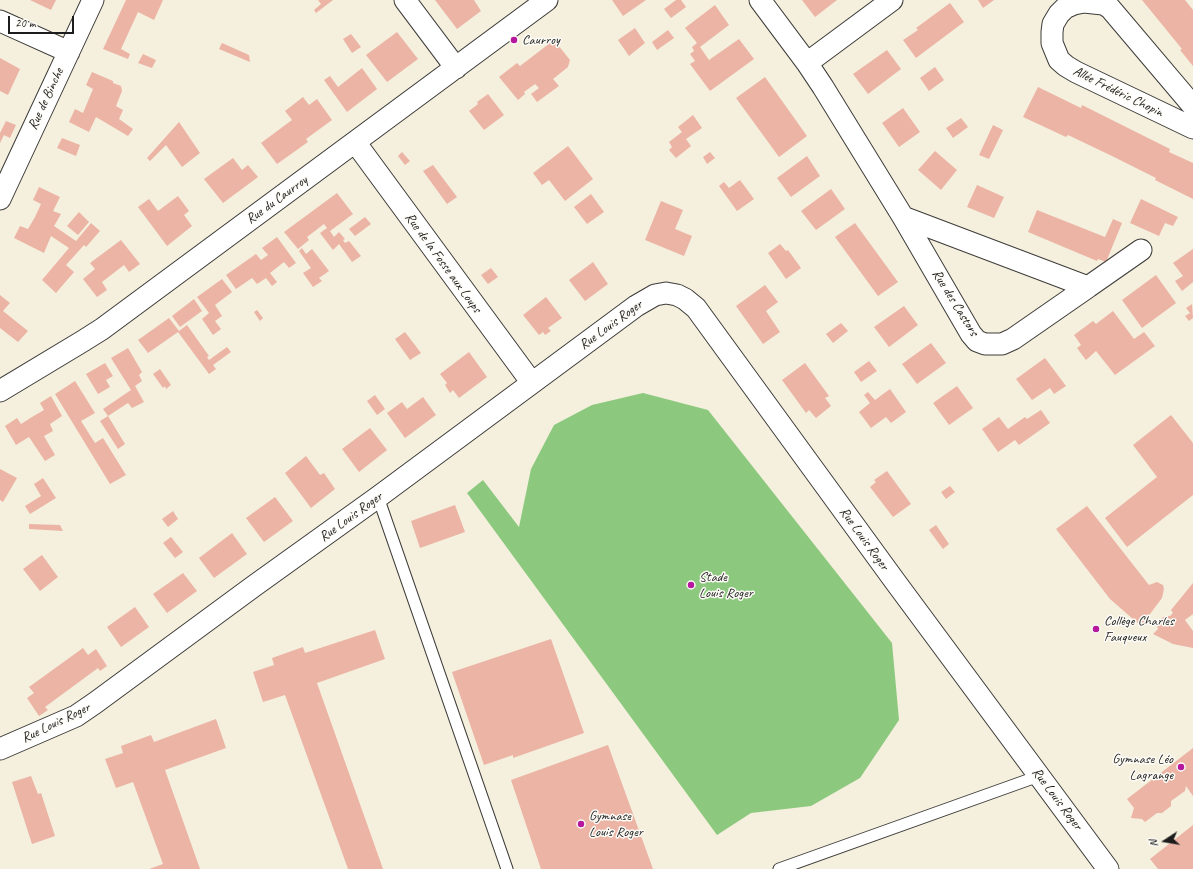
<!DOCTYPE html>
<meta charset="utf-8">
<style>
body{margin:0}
#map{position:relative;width:1193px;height:869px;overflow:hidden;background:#f5efdd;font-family:Caveat,sans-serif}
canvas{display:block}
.north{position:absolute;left:1145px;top:821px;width:40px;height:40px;-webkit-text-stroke:3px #fdfcf7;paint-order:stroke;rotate:258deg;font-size:11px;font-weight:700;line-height:16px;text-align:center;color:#1c1c1c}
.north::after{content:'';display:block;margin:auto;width:14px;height:18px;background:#1c1c1c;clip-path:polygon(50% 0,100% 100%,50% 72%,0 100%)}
.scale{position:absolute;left:8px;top:16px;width:66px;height:18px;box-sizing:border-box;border:2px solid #1c1c1c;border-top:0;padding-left:5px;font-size:12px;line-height:14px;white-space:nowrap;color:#1c1c1c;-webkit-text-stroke:3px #fdfcf7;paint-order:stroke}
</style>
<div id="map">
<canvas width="1193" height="869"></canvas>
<div class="north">N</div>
<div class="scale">20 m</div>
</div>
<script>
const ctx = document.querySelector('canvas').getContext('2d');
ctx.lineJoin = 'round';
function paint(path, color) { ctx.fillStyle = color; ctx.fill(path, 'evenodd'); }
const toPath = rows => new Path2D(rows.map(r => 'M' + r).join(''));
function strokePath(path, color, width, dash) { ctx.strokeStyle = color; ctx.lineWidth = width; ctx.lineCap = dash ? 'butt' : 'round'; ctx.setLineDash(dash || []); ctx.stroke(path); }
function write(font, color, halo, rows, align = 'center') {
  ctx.font = font + ' Caveat,sans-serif'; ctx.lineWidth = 3; ctx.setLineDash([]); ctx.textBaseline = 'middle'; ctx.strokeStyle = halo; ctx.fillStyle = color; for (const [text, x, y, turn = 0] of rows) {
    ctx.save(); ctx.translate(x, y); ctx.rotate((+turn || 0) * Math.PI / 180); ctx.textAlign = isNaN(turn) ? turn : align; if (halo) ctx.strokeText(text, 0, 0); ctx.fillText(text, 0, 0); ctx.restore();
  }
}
paint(toPath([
 [643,393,708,410,892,643,899,720,860,778,811,806,751,813,717,835,467,493,483,480,519,527,531,469,554,425,592,405]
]), '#8cc97e');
paint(toPath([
 [30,0,56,0,51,10],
 [126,0,163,0,154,20,138,12,121,49,130,54,128,59,103,49],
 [318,0,333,0,316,13,314,10,321,4],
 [435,0,474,0,481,11,457,29],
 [612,0,646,0,623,16],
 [676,0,681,0,686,7,671,18,664,9],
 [802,0,837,0,815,17],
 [978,0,994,0,983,8],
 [1142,0,1185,0,1193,10,1193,66,1180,50,1182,49],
 [950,3,964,22,916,58,903,40,918,30,916,28],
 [715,5,729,25,700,47,709,60,739,39,754,59,710,91,690,64,695,61,690,54,694,51,692,47,697,43,685,28],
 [635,28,645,43,629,56,618,40],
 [668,30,674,38,657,50,652,42],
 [397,32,418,59,387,82,366,55],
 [351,34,361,47,352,53,343,39],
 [554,40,570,60,568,67,553,79,559,86,537,102,531,94,539,88,535,84,524,92,525,94,518,100,499,77,517,63,520,66],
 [222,43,249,55,250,62,219,49],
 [887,50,901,69,868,94,853,74],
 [143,54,156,60,152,68,138,63],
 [0,58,20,69,8,95,0,91],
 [935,67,944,80,929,91,920,78],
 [362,68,377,89,347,112,324,80,330,76,338,87],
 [92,72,113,81,113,83,121,86,122,91,116,106,123,110,119,119,133,129,128,136,96,117,89,132,69,122,75,109,83,113,93,89,86,85],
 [765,77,807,136,779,157,736,98],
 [1038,87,1081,108,1082,105,1170,149,1169,152,1193,163,1193,199,1155,180,1156,178,1112,156,1068,135,1066,137,1023,117],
 [488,94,504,115,484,130,469,111,478,104,477,102],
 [303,97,309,105,317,99,332,120,306,139,308,142,277,164,261,143,292,120,285,111],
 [903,108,920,132,899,147,882,123],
 [693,115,702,128,686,139,691,146,676,158,669,150,672,147,669,142,682,132,678,127],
 [961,118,968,127,953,138,946,128],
 [6,121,16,125,10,138,4,135,0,143,0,133],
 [179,122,200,153,182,167,166,145,150,161,147,158],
 [993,125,1003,130,989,159,979,155],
 [62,138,80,145,76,156,57,148],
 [568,146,593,179,565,201,549,180,542,185,533,173],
 [935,151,957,170,941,190,918,170],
 [402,152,410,161,405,165,398,156],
 [710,152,715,158,707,164,703,157],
 [807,156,820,176,791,197,777,178],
 [233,158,242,170,248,165,258,177,223,203,204,179],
 [433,165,457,197,447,204,423,171],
 [740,180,754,199,737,211,719,186,724,182,729,188],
 [977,185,1004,197,994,218,967,207],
 [39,187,60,197,53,211,61,214,54,226,76,241,91,223,100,231,86,247,84,245,66,265,74,272,56,293,42,280,69,248,51,236,44,253,14,238,20,226,28,229,35,217,41,204,33,200],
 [831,189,845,209,816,230,801,211],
 [337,193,353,214,330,231,334,237,339,232,345,239,343,240,345,243,349,241,361,256,352,262,339,244,333,250,320,233,327,228,324,224,307,237,309,240,298,249,284,232],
 [591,194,604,212,587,224,574,207],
 [178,196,189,211,184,215,192,226,167,246,138,207,149,199,158,211],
 [1141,199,1178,217,1173,226,1165,223,1159,236,1130,223],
 [661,201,683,210,675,229,692,236,684,256,645,240],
 [1037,210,1105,237,1113,219,1122,223,1106,262,1098,259,1097,261,1028,232],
 [79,212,89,222,78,235,67,226],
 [365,217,371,224,355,236,349,229],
 [855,223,898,282,878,296,835,237],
 [277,237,296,263,289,268,284,262,270,273,277,282,272,286,266,278,257,284,252,278,236,289,226,275,256,254,261,260,268,255,262,248],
 [121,240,140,264,129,272,124,265,102,282,107,290,97,297,83,279,95,269,90,263],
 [780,244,786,251,788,250,801,268,786,279,768,253],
 [302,248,306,254,312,249,329,271,319,278,322,281,313,287,303,273,311,268,299,251],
 [1193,249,1193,282,1182,291,1175,281,1183,276,1173,263],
 [593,262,608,284,585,301,569,280],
 [491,268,498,277,488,284,481,275],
 [1156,275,1176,303,1142,328,1122,300],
 [222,279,232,292,215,305,222,316,215,321,221,329,213,335,202,319,209,313,197,297],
 [765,285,778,302,766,311,780,332,763,344,736,306],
 [0,295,10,303,3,311,28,331,18,342,0,328],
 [546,297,562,318,548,328,551,331,545,335,543,332,539,335,523,315],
 [194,299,202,311,180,327,172,316],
 [1192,304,1193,318,1189,321,1185,316,1190,313,1186,308],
 [904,306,918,325,889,347,874,327],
 [257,310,263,318,260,321,254,312],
 [1113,311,1134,339,1144,332,1155,346,1115,375,1096,351,1086,360,1077,348,1081,345,1074,335,1093,321,1096,324],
 [169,318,179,331,187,325,209,356,207,357,209,360,227,347,231,352,213,365,216,369,209,374,178,332,148,353,138,340],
 [841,323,848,331,833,343,826,334],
 [405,332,421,353,410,360,395,339],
 [931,343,946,363,917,384,902,364],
 [128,348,142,372,139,375,142,381,135,386,144,402,132,408,128,403,108,416,103,409,131,390,111,358],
 [469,352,487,377,459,398,453,390,450,393,445,385,447,383,440,374],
 [1045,358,1066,386,1054,394,1050,388,1032,400,1016,379],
 [869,361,877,371,861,382,854,372],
 [105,363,113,376,106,380,110,387,98,394,86,374],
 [805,363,829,396,825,398,831,406,816,418,809,410,806,413,782,380],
 [160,369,171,385,166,389,165,386,163,388,153,374],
 [75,381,95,413,81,421,95,443,103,438,126,475,110,484,55,394],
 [957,386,973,408,949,425,933,403],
 [890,389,906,412,891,423,886,417,871,428,859,412,870,403,864,395,868,392,875,400],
 [375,395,385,409,377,415,367,401],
 [51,396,62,416,50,424,53,431,44,436,55,455,45,461,29,437,16,445,5,426,17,418,21,424,32,417,44,410,40,403],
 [423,397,436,415,405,438,387,413,402,402,407,409],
 [1041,410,1050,423,1019,445,1015,440,998,452,982,429,999,417,1008,429,1025,417,1027,419],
 [1171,415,1193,443,1193,495,1127,547,1105,518,1157,477,1133,445],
 [108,416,125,444,118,449,100,421],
 [370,428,387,450,359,472,342,449],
 [306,456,320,475,324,473,335,489,311,508,285,473],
 [0,469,17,478,3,502,0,500],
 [887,471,911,504,893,517,870,487,876,482,874,480],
 [43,478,56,498,30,514,25,506,41,496,34,484],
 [950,486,955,492,946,499,941,492],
 [275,497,293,521,264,542,246,518],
 [455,505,465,532,420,548,411,521],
 [1087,506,1149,585,1157,582,1163,585,1164,589,1162,598,1141,626,1110,599,1056,529],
 [173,511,178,519,168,527,162,519],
 [29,524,60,525,63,531,29,529],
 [936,525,949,544,943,549,929,530],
 [232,533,247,554,214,578,199,558],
 [171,537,183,552,175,558,163,543],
 [42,555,58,577,40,591,23,569],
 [183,573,197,591,167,613,153,594],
 [1193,583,1193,614,1185,620,1193,631,1193,648,1173,644,1153,634,1158,629,1157,625,1159,620,1165,616,1170,616,1173,613,1171,610],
 [135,607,149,627,121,647,107,627],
 [375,630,385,659,317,683,383,869,348,869,285,695,263,702,253,672,274,665,272,658,303,647,305,653],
 [551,639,584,733,513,758,513,755,484,765,452,672],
 [83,648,88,655,96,649,107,666,100,671,98,668,45,707,48,710,39,716,27,698,34,693,29,687],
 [216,719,226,748,165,770,200,869,149,869,163,864,133,782,116,788,105,759,123,753,121,746,151,735,154,742],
 [608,745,653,869,541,869,511,780],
 [1193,748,1193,796,1186,786,1185,791,1171,801,1171,806,1162,813,1157,813,1145,822,1142,819,1131,818,1134,808,1127,799],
 [31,776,38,794,41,793,55,836,32,844,12,782],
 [1193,825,1193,869,1158,869,1150,859]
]), '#ecb4a5');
const service = toPath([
 [378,497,507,869],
 [779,869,1039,776]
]);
const minor = toPath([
 [405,0,456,68],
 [760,0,807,63,823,87,903,217,1088,287,1141,250],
 [0,21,69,52],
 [807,63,892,0],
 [1193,106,1110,8,1103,4,1084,2,1074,4,1065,8,1059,14,1053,24,1052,32,1052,43,1059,60,1066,66,1076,72,1193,128],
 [355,142,532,383],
 [0,199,93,0],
 [903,217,971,334,977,341,985,344,1002,344,1013,339,1088,287],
 [0,391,83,341,102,329,547,0],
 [0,749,76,716,95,703,254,586,378,497,636,306,655,295,666,293,677,295,685,299,696,308,894,580,1108,869]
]);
strokePath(service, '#3d3c39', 13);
strokePath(minor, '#3d3c39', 23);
strokePath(service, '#fff', 11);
strokePath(minor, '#fff', 21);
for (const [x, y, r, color] of [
 [514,40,4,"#b5179e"],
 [691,585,4,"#b5179e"],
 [1096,629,4,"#b5179e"],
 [1181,767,4,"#b5179e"],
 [581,824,4,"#b5179e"]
]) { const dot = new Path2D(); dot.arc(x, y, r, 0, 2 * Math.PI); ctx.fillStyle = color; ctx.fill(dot); strokePath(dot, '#fdfcf7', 1.5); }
write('14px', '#1c1c1c', '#fdfcf7', [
 ["Caurroy",522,40],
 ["Stade",699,577],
 ["Louis Roger",699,593],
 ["Collège Charles",1104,621],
 ["Fauqueux",1104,637],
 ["Gymnase Léo",1173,759,"right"],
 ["Lagrange",1173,775,"right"],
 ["Gymnase",589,816],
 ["Louis Roger",589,832]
], 'left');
write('14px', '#1c1c1c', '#fdfcf7', [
 ["Allée Frédéric Chopin",1118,92,26],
 ["Rue de Binche",46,99,-65],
 ["Rue du Caurroy",277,200,-36],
 ["Rue de la Fosse aux Loups",443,263,54],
 ["Rue des Castors",955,303,58],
 ["Rue Louis Roger",611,325,-36],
 ["Rue Louis Roger",351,517,-36],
 ["Rue Louis Roger",864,539,54],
 ["Rue Louis Roger",56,723,-26],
 ["Rue Louis Roger",1057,799,53]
]);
</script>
